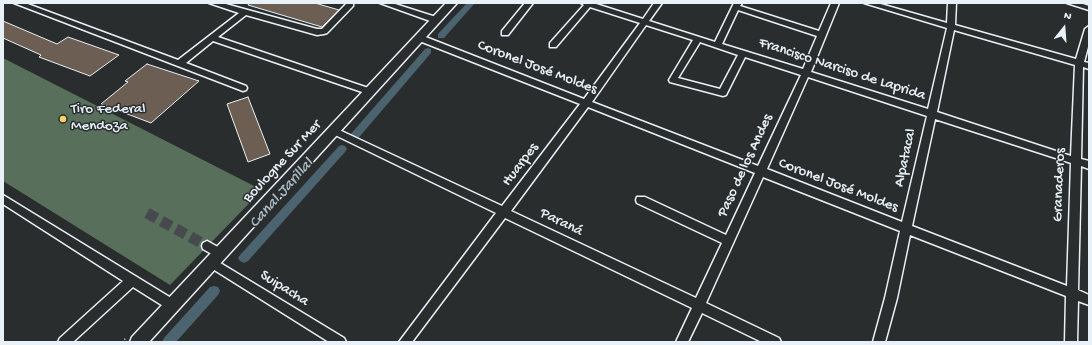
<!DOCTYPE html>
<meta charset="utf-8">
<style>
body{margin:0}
#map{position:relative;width:1092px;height:345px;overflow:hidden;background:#2a2d2e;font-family:"Gochi Hand",sans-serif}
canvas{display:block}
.frame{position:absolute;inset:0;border:4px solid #e8f1f8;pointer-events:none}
.north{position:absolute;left:1044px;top:8px;width:40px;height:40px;-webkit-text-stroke:3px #2a2d2e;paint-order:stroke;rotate:17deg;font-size:11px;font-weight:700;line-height:16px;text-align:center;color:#e8f1f8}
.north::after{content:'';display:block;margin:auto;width:14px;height:18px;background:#e8f1f8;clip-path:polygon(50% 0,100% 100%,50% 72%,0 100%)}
</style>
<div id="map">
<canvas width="1092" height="345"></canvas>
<div class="frame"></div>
<div class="north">N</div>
</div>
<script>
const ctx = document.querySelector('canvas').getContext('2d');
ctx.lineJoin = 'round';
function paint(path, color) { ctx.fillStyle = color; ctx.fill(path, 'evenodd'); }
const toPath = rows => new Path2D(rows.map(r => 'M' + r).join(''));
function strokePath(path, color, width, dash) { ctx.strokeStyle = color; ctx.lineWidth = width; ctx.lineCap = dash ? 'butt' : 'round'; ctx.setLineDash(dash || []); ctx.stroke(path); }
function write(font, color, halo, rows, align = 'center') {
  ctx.font = font + ' "Gochi Hand",sans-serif'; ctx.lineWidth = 3; ctx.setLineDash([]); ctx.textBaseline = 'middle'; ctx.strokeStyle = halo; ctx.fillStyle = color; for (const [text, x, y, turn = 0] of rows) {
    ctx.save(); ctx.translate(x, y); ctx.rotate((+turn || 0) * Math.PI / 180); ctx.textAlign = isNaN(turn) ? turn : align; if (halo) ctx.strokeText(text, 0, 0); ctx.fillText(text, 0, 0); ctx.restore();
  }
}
paint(toPath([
 [3,58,262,190,170,285,3,181]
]), '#586f5b');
paint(toPath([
 [467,3,475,3,444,38,438,38,438,34,467,3],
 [428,48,431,49,431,53,355,142,349,142,347,139,349,136,425,49,428,48],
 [342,145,345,146,347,149,345,152,248,261,244,263,240,261,238,258,240,255,339,146,342,145],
 [214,286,218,287,220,291,218,295,176,342,162,342,164,338,210,287,214,286]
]), '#4c6370');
const building = toPath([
 [249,3,315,3,339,10,322,27,248,5,249,3],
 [3,21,57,44,68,37,119,55,90,76,39,57,41,55,3,38,3,21],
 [147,64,199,81,151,123,101,104,128,82,125,81,147,64],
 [248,97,270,154,248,162,227,104,248,97]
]);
paint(building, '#6c5e53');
strokePath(building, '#e8f1f8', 1);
strokePath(toPath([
 [147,213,207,246]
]), '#464a4c', 11, [11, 5.5]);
const minor = toPath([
 [14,3,25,3,178,60,239,13,209,3,222,3,317,29,322,29,347,3,353,3,353,6,327,33,324,34,317,35,246,15,218,37,374,90,375,92,371,95,368,94,213,41,186,63,246,86,247,88,246,90,243,91,14,3],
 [380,3,392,3,439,18,440,20,439,22,433,22,380,3],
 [525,3,533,3,508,35,502,35,502,31,525,3],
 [581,3,593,3,643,19,654,3,662,3,649,21,715,42,734,3,742,3,740,6,819,31,831,3,839,3,811,72,928,109,947,28,864,3,877,3,947,23,948,3,956,3,955,25,1076,59,1085,29,1089,26,1089,43,1084,62,1089,63,1089,69,1083,67,1081,159,1089,161,1089,169,1081,166,1078,290,1089,295,1089,305,1078,301,1077,342,1065,342,1066,296,910,235,897,298,885,342,873,342,885,298,900,231,763,177,706,303,779,338,781,342,762,342,702,313,688,342,676,342,692,308,505,218,412,342,399,342,496,213,331,133,329,131,334,128,337,129,502,206,580,104,417,40,416,38,417,36,423,36,584,99,640,23,590,7,556,47,550,47,550,43,584,5,581,3],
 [738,10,817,36,803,69,722,44,738,10],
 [646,25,693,40,669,80,670,82,723,96,726,95,745,57,801,75,758,166,592,102,646,25],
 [954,30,1075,65,1071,156,937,112,954,30],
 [700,42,738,55,720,89,678,78,700,42],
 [808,77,927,116,902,222,767,169,808,77],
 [588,107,755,173,726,235,645,197,637,197,636,200,637,203,722,243,696,298,511,211,588,107],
 [935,119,1071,163,1067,286,912,226,935,119],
 [1067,3,1080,3,1089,6,1089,10,1067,3],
 [3,195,176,301,178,305,176,309,172,310,168,309,133,287,73,342,58,342,60,338,123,281,3,204,3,195],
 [207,241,225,251,227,254,225,257,221,259,217,257,203,249,202,246,203,243,207,241],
 [212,258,344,338,346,342,329,342,208,266,206,263,208,260,212,258]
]);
const major = toPath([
 [446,3,457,3,149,342,130,342,132,337,446,3]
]);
strokePath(minor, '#e8f1f8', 3);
strokePath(major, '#e8f1f8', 3);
strokePath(toPath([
 [122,342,126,338]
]), '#e8f1f8', 1.5, [1, 2.5]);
paint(minor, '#2a2d2e');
paint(major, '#2a2d2e');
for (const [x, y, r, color] of [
 [63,119,4,"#ffd166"]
]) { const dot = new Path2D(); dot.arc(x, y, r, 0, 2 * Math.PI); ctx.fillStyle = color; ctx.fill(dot); strokePath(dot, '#2a2d2e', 1.5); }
write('15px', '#e8f1f8', '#2a2d2e', [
 ["Coronel José Moldes",537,68,21],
 ["Francisco Narciso de Laprida",842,70,18],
 ["Alpatacal",906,158,-78],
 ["Boulogne Sur Mer",283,162,-47],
 ["Huarpes",521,165,-53],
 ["Paso de los Andes",746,166,-65],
 ["Granaderos",1060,185,-88],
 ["Coronel José Moldes",838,186,21],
 ["Paraná",561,223,26],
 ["Suipacha",284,289,32]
]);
write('15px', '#e8f1f8', '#2a2d2e', [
 ["Tiro Federal",71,110],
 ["Mendoza",71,127]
], 'left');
write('italic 16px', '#aab8c2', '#2a2d2e', [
 ["Canal Jarillal",282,194,-48]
]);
</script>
